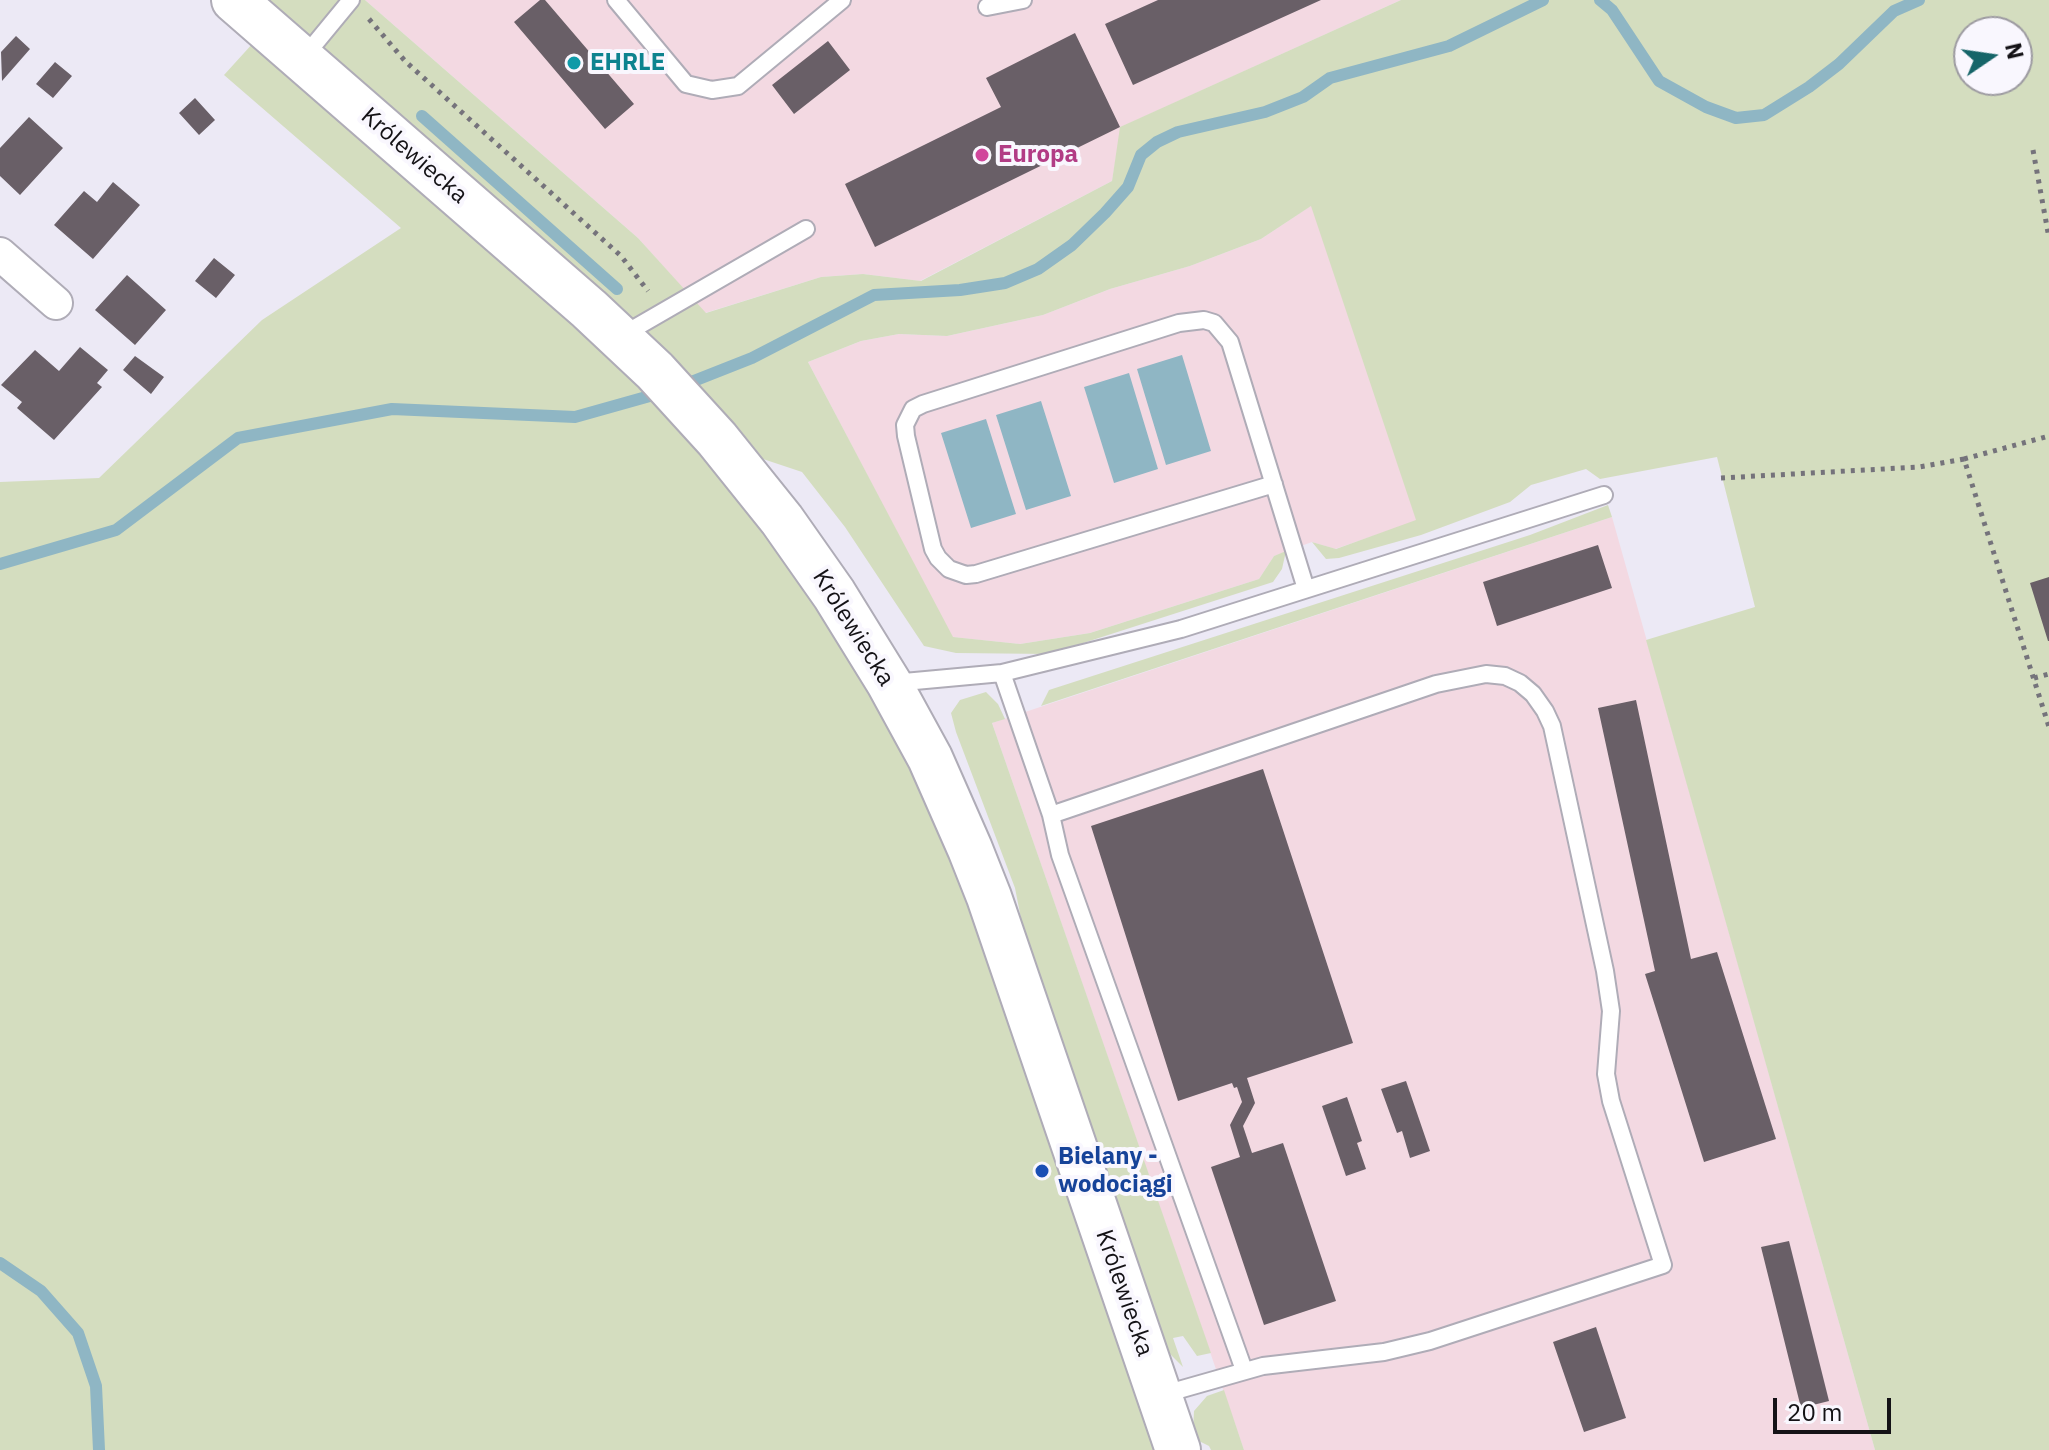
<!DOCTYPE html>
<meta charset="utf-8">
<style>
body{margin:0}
#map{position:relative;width:2049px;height:1450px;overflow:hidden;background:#ece9f5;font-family:"IBM Plex Sans",sans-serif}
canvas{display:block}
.north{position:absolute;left:1953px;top:16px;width:80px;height:80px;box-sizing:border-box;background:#f9f7fe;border:2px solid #9d9ba1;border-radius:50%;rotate:77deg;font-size:22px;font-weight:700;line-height:32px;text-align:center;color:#141216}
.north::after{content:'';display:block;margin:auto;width:28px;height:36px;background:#166569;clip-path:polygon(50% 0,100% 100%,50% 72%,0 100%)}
.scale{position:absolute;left:1773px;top:1398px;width:118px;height:36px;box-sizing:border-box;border:4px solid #141216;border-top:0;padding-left:10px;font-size:24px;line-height:28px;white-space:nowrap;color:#141216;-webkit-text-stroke:6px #f9f7fe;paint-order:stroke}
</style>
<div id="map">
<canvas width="2049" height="1450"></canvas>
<div class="north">N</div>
<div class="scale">20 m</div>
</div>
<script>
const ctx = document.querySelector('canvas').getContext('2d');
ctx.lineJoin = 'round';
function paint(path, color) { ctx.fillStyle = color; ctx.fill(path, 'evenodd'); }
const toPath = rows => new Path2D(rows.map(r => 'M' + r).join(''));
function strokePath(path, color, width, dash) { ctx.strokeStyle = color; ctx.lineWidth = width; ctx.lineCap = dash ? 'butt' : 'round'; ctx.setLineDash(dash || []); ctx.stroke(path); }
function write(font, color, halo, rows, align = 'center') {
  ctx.font = font + ' "IBM Plex Sans",sans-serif'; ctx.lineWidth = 8; ctx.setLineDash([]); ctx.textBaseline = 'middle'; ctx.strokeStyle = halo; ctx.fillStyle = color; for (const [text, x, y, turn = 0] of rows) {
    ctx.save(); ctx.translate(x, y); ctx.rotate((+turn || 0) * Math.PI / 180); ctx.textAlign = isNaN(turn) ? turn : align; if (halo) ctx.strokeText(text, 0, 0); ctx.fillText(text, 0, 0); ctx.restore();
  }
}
paint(toPath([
 [365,0,1401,0,1121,127,1112,181,920,281,863,274,821,277,705,313,638,238],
 [1312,205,1417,521,1335,549,1312,542,1274,556,1259,579,1090,633,1020,644,952,637,808,362,861,341,899,334,947,336,1043,315,1110,289,1190,266,1261,239],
 [1612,517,1875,1450,1244,1450,992,723]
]), '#f3d9e2');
paint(toPath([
 [264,0,365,0,638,238,706,313,821,277,863,274,921,281,1112,181,1120,127,1401,0,2049,0,2049,1450,1875,1450,1646,640,1755,607,1717,457,1600,479,1586,469,1531,485,1510,502,1421,535,1339,558,1326,559,1312,542,1336,549,1416,520,1311,206,1261,239,1190,266,1110,289,1043,315,947,336,899,334,861,341,808,362,953,637,1020,644,1090,633,1259,579,1274,556,1286,551,1282,569,1273,582,1049,654,956,653,924,646,845,527,802,472,763,459,740,430,663,347],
 [1969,32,2017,32,2017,80,1969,80],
 [254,42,627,371,750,512,791,564,843,647,906,755,953,852,1157,1450,0,1450,0,482,99,478,262,320,401,228,224,75],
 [1608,505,1612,517,1041,706,1049,690,1530,535],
 [986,692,998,704,1005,719,992,723,1211,1353,1197,1356,1183,1336,1173,1338,1183,1367,1164,1348,1027,949,1015,888,956,732,951,713,960,700],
 [1224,1390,1244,1450,1211,1450,1209,1446,1195,1439,1193,1431,1194,1411,1207,1396]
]), '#d4ddbf');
paint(toPath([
 [1182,355,1211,451,1166,465,1137,369],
 [1129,373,1158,469,1114,483,1084,387],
 [1041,401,1071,496,1026,510,996,415],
 [986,419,1016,514,971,528,941,433]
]), '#8fb6c4');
strokePath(toPath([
 [1600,0,1612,10,1659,81,1706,107,1736,118,1764,115,1809,87,1839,64,1894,11,1919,0],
 [422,116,617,289],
 [681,386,752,358,874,295,960,290,1005,283,1038,269,1072,245,1105,213,1128,187,1141,155,1157,142,1178,132,1265,112,1303,97,1330,78,1449,46,1543,0],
 [0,564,116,530,238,438,392,409,575,417,664,392],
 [0,1263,41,1291,78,1333,96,1386,99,1450]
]), '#8fb6c4', 12);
paint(toPath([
 [540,0,545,0,634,104,605,129,514,22],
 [1158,0,1321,0,1133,85,1105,24],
 [1075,33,1120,127,875,247,845,184,1001,107,986,78],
 [16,36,30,49,2,81,1,52],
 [828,41,850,70,794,114,772,85],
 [55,62,72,76,53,98,36,84],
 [195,98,215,120,199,135,179,113],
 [29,117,63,148,20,195,0,176,0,148],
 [113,182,140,205,93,259,54,225,84,191,97,202],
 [214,258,235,275,216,298,195,281],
 [127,275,166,310,135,345,95,310],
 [80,347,108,370,97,383,102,387,54,440,17,408,22,402,1,385,35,350,59,371],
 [135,356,164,377,151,394,123,370],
 [1598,545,1612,588,1497,626,1483,582],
 [2049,577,2049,641,2048,641,2030,583],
 [1636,700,1691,959,1717,952,1776,1139,1704,1162,1645,974,1655,971,1598,708],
 [1263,769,1353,1043,1247,1078,1255,1103,1243,1126,1252,1153,1283,1143,1336,1301,1264,1325,1211,1167,1240,1157,1230,1125,1242,1102,1237,1087,1234,1088,1232,1083,1178,1101,1091,826],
 [1406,1081,1430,1151,1410,1158,1402,1131,1397,1133,1381,1089],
 [1347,1097,1362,1141,1357,1143,1366,1169,1346,1176,1322,1106],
 [1789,1241,1829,1401,1801,1408,1761,1247],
 [1596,1327,1626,1418,1584,1432,1553,1342]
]), '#695f67');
const service = toPath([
 [616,0,686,84,712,90,738,86,842,0],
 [987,7,1023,0],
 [304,57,351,0],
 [621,336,806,229],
 [1274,484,976,574,966,575,949,569,938,558,933,549,906,436,905,425,913,409,923,404,1179,323,1204,320,1214,323,1230,342,1306,589],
 [1002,673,1051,815,1060,855,1244,1370],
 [893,683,1002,673,1181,629,1604,495],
 [1051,815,1436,684,1486,674,1505,676,1520,683,1533,694,1545,711,1552,726,1605,971,1611,1011,1606,1074,1611,1101,1663,1265,1430,1341,1384,1352,1263,1366,1161,1395]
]);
const minor = toPath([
 [0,254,56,303]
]);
const secondary = toPath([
 [234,0,589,309,655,371,717,439,782,520,834,594,889,683,930,758,970,849,989,897,1178,1450]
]);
strokePath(service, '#afacb7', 20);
strokePath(minor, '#afacb7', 36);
strokePath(secondary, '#afacb7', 48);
strokePath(toPath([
 [369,19,405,61,621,256,648,291],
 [2033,150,2049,238],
 [1964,459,2049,436],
 [1721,478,1919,467,1964,459,2049,727],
 [2034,678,2049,674]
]), '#75737b', 5, [4, 6]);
strokePath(service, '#fff', 16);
strokePath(minor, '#fff', 32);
strokePath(secondary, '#fff', 44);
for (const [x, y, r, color] of [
 [574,63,8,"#0f9aa8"],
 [982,155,8,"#d1479c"],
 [1042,1171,8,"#1a4fb4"]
]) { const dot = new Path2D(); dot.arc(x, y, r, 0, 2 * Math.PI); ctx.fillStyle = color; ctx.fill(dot); strokePath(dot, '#f9f7fe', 3); }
write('bold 24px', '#0d838f', '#f9f7fe', [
 ["EHRLE",590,63]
], 'left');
write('bold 24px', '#b23c85', '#f9f7fe', [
 ["Europa",998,155]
], 'left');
write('24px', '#141216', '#f9f7fe', [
 ["Królewiecka",414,156,41],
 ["Królewiecka",853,628,58],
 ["Królewiecka",1124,1293,71]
]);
write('bold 24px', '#164399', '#f9f7fe', [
 ["Bielany -",1058,1157],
 ["wodociągi",1058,1185]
], 'left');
</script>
